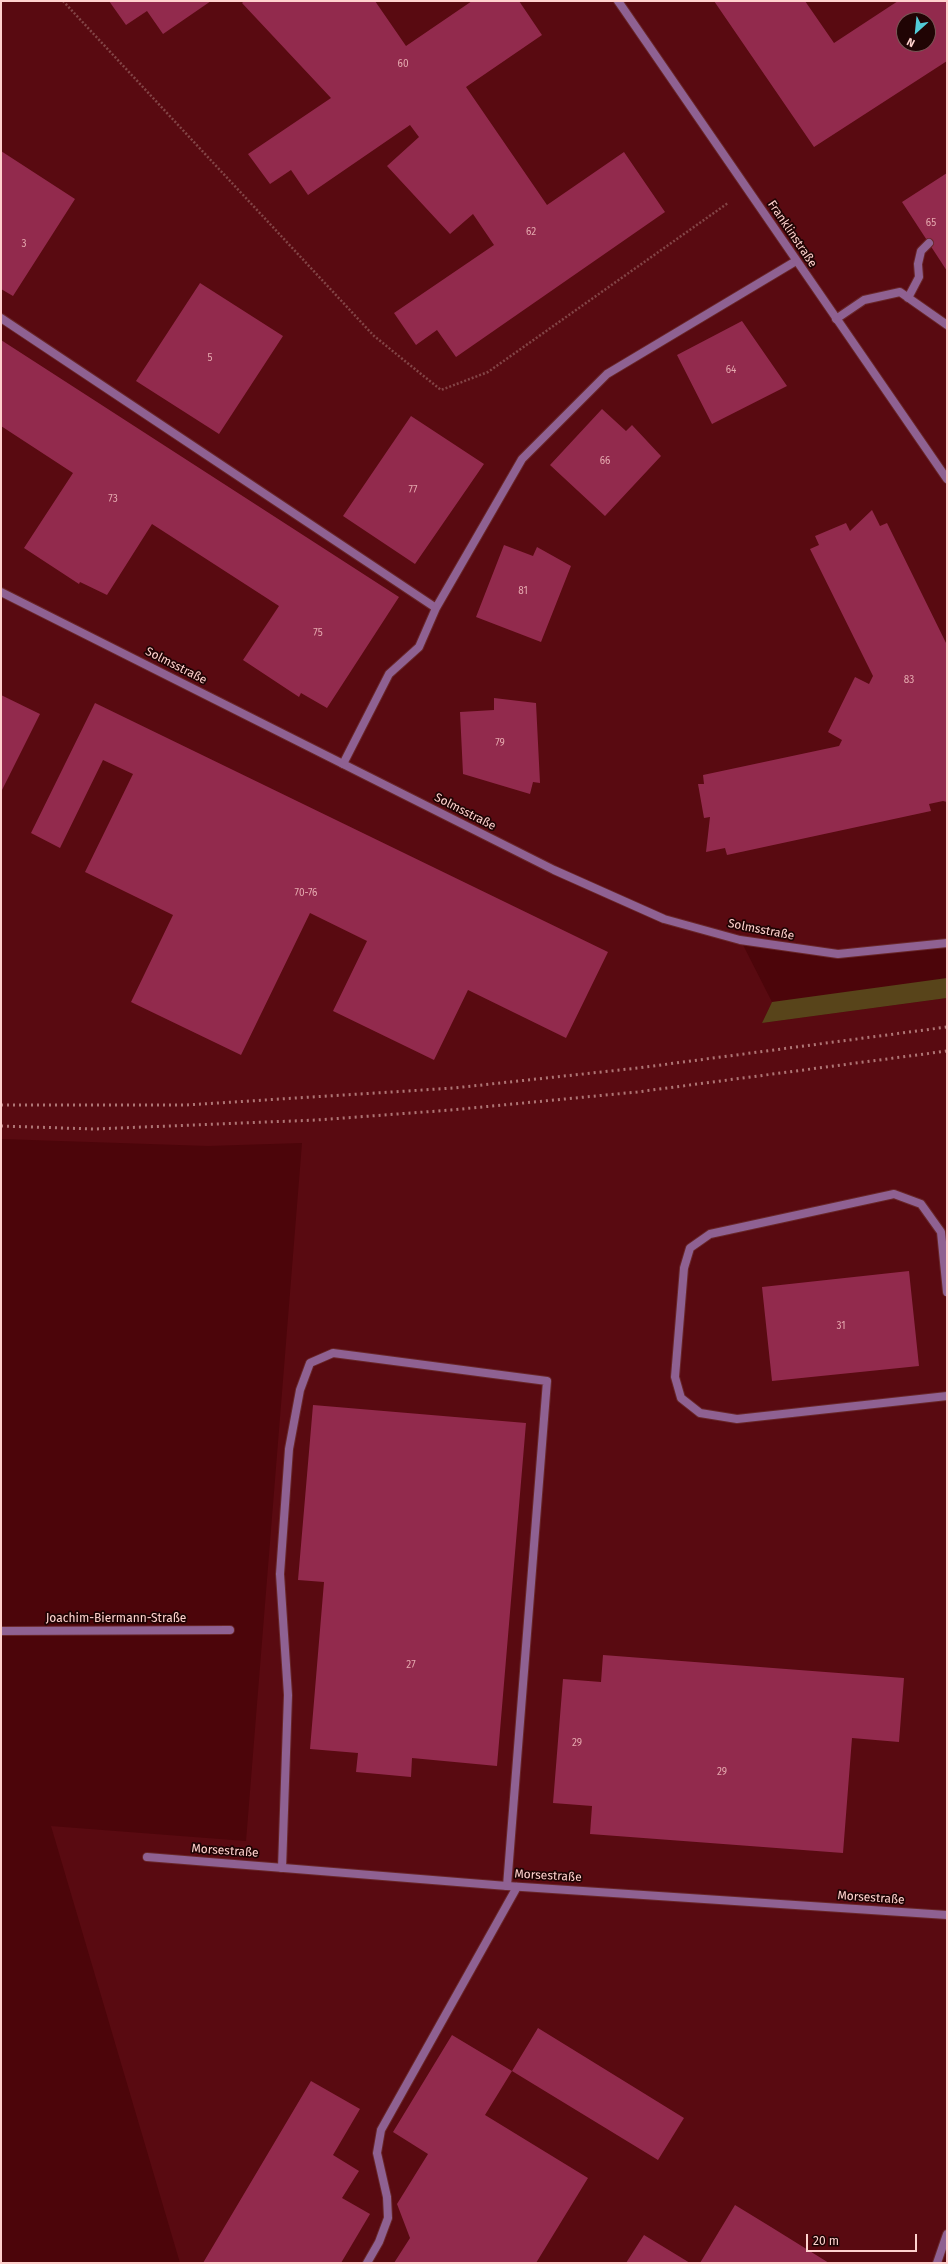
<!DOCTYPE html>
<meta charset="utf-8">
<style>
body{margin:0}
#map{position:relative;width:948px;height:2264px;overflow:hidden;background:#4c050a;font-family:"Fira Sans",sans-serif}
canvas{display:block}
.frame{position:absolute;inset:0;border:2px solid #ffd2ce;pointer-events:none}
.north{position:absolute;left:896px;top:12px;width:40px;height:40px;box-sizing:border-box;background:#200404;border:1px solid #795655;border-radius:50%;rotate:207deg;font-size:11px;font-weight:700;line-height:16px;text-align:center;color:#ffd2ce}
.north::after{content:'';display:block;margin:auto;width:14px;height:18px;background:#52cbd7;clip-path:polygon(50% 0,100% 100%,50% 72%,0 100%)}
.scale{position:absolute;left:806px;top:2234px;width:111px;height:18px;box-sizing:border-box;border:2px solid #ffd2ce;border-top:0;padding-left:5px;font-size:12px;line-height:14px;white-space:nowrap;color:#ffd2ce;-webkit-text-stroke:3px #200404;paint-order:stroke}
</style>
<div id="map">
<canvas width="948" height="2264"></canvas>
<div class="frame"></div>
<div class="north">N</div>
<div class="scale">20 m</div>
</div>
<script>
const ctx = document.querySelector('canvas').getContext('2d');
ctx.lineJoin = 'round';
function paint(path, color) { ctx.fillStyle = color; ctx.fill(path, 'evenodd'); }
const toPath = rows => new Path2D(rows.map(r => 'M' + r).join(''));
function strokePath(path, color, width, dash) { ctx.strokeStyle = color; ctx.lineWidth = width; ctx.lineCap = dash ? 'butt' : 'round'; ctx.setLineDash(dash || []); ctx.stroke(path); }
function write(font, color, halo, rows, align = 'center') {
  ctx.font = font + ' "Fira Sans",sans-serif'; ctx.lineWidth = 3.5; ctx.setLineDash([]); ctx.textBaseline = 'middle'; ctx.strokeStyle = halo; ctx.fillStyle = color; for (const [text, x, y, turn = 0] of rows) {
    ctx.save(); ctx.translate(x, y); ctx.rotate((+turn || 0) * Math.PI / 180); ctx.textAlign = isNaN(turn) ? turn : align; if (halo) ctx.strokeText(text, 0, 0); ctx.fillText(text, 0, 0); ctx.restore();
  }
}
paint(toPath([
 [1,1,947,1,947,943,838,954,741,941,772,1002,762,1023,947,998,947,2263,180,2263,51,1826,246,1841,302,1143,208,1146,1,1139],
 [904,20,928,20,928,44,904,44]
]), '#590a11');
paint(toPath([
 [947,978,947,998,762,1023,772,1002]
]), '#58441a');
paint(toPath([
 [109,1,211,1,163,34,147,11,126,25],
 [244,1,375,1,406,46,472,1,519,1,542,35,466,87,547,205,624,152,665,212,456,357,437,330,416,345,394,313,494,245,473,214,450,234,387,166,419,137,410,125,308,195,291,170,270,184,248,154,331,98,242,3],
 [714,1,805,1,834,43,898,1,947,1,947,61,814,147],
 [904,20,928,20,928,44,904,44],
 [1,151,75,199,13,296,1,289],
 [947,173,947,271,902,202],
 [200,283,283,336,219,434,136,381],
 [742,321,787,386,712,424,677,355],
 [1,340,399,597,327,708,301,693,299,697,243,660,279,606,152,524,107,595,80,582,79,584,24,548,73,473,1,426],
 [602,409,626,431,632,425,661,456,605,516,550,465],
 [411,416,484,464,415,564,343,516],
 [872,510,880,526,887,523,947,645,947,802,943,801,929,804,931,811,727,855,725,848,706,852,710,817,704,818,698,784,704,784,703,775,839,746,842,740,828,732,855,677,869,684,873,676,810,549,819,545,815,536,846,523,850,531],
 [504,545,533,556,537,547,571,566,541,642,476,617],
 [1,695,40,714,1,792],
 [494,698,536,703,540,783,533,782,530,794,463,774,460,712,494,710],
 [95,703,608,952,566,1038,468,990,434,1060,333,1011,367,941,310,913,241,1055,131,1002,173,915,85,872,133,774,103,760,60,848,31,833],
 [909,1271,919,1366,772,1381,762,1287],
 [313,1405,526,1423,497,1766,412,1758,411,1777,356,1772,358,1753,310,1749,324,1582,298,1580],
 [603,1655,904,1678,899,1742,852,1738,843,1853,590,1834,592,1806,553,1803,563,1679,601,1682],
 [538,2028,684,2118,658,2160,512,2071],
 [452,2035,512,2071,485,2115,588,2178,536,2263,394,2263,410,2238,397,2204,428,2154,393,2132],
 [311,2081,360,2109,333,2155,359,2171,342,2198,370,2214,341,2263,203,2263],
 [735,2205,771,2227,829,2263,700,2263],
 [644,2235,690,2263,626,2263]
]), '#922a4d');
const service = toPath([
 [908,298,919,277,918,264,921,251,929,243],
 [1,318,436,608],
 [836,319,864,300,900,292,947,325],
 [343,764,389,674,419,647,436,608,522,459,607,374,796,261],
 [947,1292,941,1232,921,1204,894,1194,710,1234,690,1248,684,1268,675,1377,681,1398,700,1413,737,1419,947,1396],
 [282,1868,288,1695,280,1574,289,1449,300,1390,310,1363,333,1353,547,1381,507,1886],
 [367,2263,379,2242,388,2218,387,2197,377,2153,381,2130,517,1887]
]);
const minor = toPath([
 [618,1,947,479],
 [1,592,554,870,664,919,740,940,838,954,947,943],
 [1,1631,230,1630],
 [147,1857,507,1886,947,1915],
 [937,2263,947,2234]
]);
strokePath(service, '#692629', 10);
strokePath(minor, '#692629', 10);
strokePath(toPath([
 [63,1,374,336,441,390,488,372,728,203]
]), '#834547', 2.5, [2, 2]);
strokePath(service, '#8f6192', 8);
strokePath(minor, '#8f6192', 8);
strokePath(toPath([
 [1,1105,186,1105,454,1088,638,1068,947,1027],
 [1,1126,94,1129,317,1120,451,1110,637,1092,947,1051]
]), '#ae7575', 3, [2, 4]);
write('10px', '#e4a8ae', null, [
 ["60",403,64],
 ["65",931,223],
 ["62",531,232],
 ["3",24,244],
 ["5",210,358],
 ["64",731,370],
 ["66",605,461],
 ["77",413,490],
 ["73",113,499],
 ["81",523,591],
 ["75",318,633],
 ["83",909,680],
 ["79",500,743],
 ["70-76",306,893],
 ["31",841,1326],
 ["27",411,1665],
 ["29",577,1743],
 ["29",722,1772]
]);
write('12px', '#ffd2ce', '#200404', [
 ["Franklinstraße",792,234,56],
 ["Solmsstraße",176,666,27],
 ["Solmsstraße",465,812,27],
 ["Solmsstraße",761,930,11],
 ["Joachim-Biermann-Straße",116,1619],
 ["Morsestraße",225,1851,4],
 ["Morsestraße",548,1876,3],
 ["Morsestraße",871,1898,4]
]);
</script>
